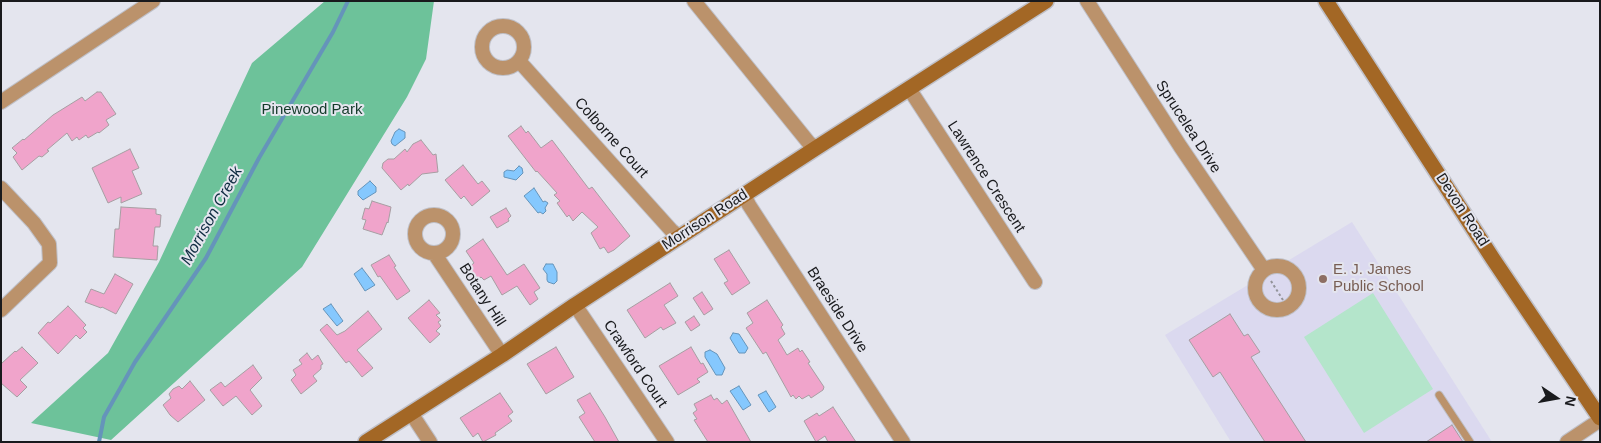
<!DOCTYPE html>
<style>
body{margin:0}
#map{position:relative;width:1601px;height:443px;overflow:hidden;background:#e4e5ee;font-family:Helvetica,sans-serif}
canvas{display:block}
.frame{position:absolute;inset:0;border:2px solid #191a1d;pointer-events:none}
.north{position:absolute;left:1531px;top:373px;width:50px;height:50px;-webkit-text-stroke:4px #e4e5ee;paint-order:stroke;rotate:102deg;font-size:14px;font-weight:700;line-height:20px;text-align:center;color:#191a1d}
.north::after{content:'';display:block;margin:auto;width:18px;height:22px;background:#191a1d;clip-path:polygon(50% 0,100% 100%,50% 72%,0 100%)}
</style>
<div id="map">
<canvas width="1601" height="443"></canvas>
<div class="frame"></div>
<div class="north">N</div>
</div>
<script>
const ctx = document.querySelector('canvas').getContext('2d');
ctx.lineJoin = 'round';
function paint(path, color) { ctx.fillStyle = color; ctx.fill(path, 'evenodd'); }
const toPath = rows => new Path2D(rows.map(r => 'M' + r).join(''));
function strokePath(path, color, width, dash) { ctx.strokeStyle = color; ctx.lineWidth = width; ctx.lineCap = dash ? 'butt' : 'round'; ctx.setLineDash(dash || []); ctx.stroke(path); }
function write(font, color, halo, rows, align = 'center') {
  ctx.font = font + ' Helvetica,sans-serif'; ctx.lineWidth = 4; ctx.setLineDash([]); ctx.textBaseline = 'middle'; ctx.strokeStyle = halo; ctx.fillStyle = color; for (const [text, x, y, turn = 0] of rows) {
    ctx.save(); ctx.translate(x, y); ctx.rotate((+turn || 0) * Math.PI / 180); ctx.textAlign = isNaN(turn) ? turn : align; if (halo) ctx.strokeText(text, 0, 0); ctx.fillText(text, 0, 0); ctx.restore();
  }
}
paint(toPath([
 [1352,222,1492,442,1231,442,1165,335]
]), '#dbd9ef');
paint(toPath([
 [1373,293,1433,389,1364,433,1304,337]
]), '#b4e5cb');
paint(toPath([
 [325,1,434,1,426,59,407,97,302,267,111,440,31,423,108,353,159,262,252,63]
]), '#6dc29a');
const water = toPath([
 [399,129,405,132,405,138,395,146,392,144,391,141,395,132,399,129],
 [519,166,522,168,523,173,516,180,504,177,504,172,507,170,514,171,519,166],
 [370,181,376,187,376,192,363,200,358,195,358,191,370,181],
 [534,188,543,202,545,201,548,203,545,208,546,211,543,214,540,212,538,213,524,196,534,188],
 [546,264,553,264,557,272,557,281,554,284,548,282,547,280,547,274,543,269,546,264],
 [362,268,375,285,365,291,354,274,362,268],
 [331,304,343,321,337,326,323,309,331,304],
 [733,333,739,334,748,348,745,353,739,353,730,338,733,333],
 [710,350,717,354,725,368,722,375,716,375,705,357,705,352,710,350],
 [739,386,751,405,743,410,730,391,739,386],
 [766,391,776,407,769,412,758,395,766,391]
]);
paint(water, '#85c8fe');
strokePath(water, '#6594ba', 1);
strokePath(toPath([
 [99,442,104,417,135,362,206,258,259,158,333,32,348,1]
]), '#6594ba', 4);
const building = toPath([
 [97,92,101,92,116,114,106,120,109,125,99,133,98,132,88,138,86,135,79,140,77,137,72,141,67,133,47,150,49,151,42,157,39,156,22,170,13,157,17,153,12,148,23,139,24,140,53,115,82,97,85,101,97,92],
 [521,126,526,133,528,131,541,148,552,140,589,189,592,187,630,236,614,250,608,253,604,247,600,249,591,233,598,227,582,212,573,221,569,215,567,217,557,203,560,201,554,195,557,193,537,171,536,172,508,136,521,126],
 [421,140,433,155,436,154,438,172,422,174,409,186,408,184,401,190,382,168,383,163,388,159,394,159,405,149,407,152,413,144,421,140],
 [130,149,139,168,132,171,142,194,121,203,121,197,108,203,92,168,130,149],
 [463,165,478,184,482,181,490,191,472,206,464,196,461,199,445,180,463,165],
 [372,201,391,207,388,223,387,222,382,235,363,229,366,220,362,219,365,208,369,209,372,201],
 [121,207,156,209,156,214,161,215,160,227,155,227,153,246,158,246,157,260,113,257,115,229,119,229,121,207],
 [506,208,511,216,508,219,509,221,497,228,490,217,506,208],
 [483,239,507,275,524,264,540,288,534,292,538,299,530,305,517,286,502,295,491,276,484,280,481,277,473,283,464,271,474,263,466,251,483,239],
 [729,250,750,283,732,295,724,283,728,281,714,259,729,250],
 [389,255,396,266,394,267,410,291,397,300,380,276,378,277,371,265,389,255],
 [115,274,133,284,116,314,102,307,101,308,85,302,91,289,104,294,115,274],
 [670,283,678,296,664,305,676,323,663,330,661,327,645,338,627,310,670,283],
 [702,292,713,309,704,315,693,298,702,292],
 [429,300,440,313,436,315,441,320,438,322,441,326,436,331,440,334,430,343,408,318,429,300],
 [767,300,783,325,781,327,785,334,778,340,787,355,798,348,800,352,802,350,810,362,808,363,824,387,823,390,811,398,809,395,802,399,799,396,796,399,793,395,791,397,766,352,763,354,746,328,753,323,747,313,767,300],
 [68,306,86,325,83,328,87,332,80,339,76,335,58,354,38,333,48,322,50,323,68,306],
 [368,311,382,329,357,350,373,368,362,377,349,361,346,363,320,330,327,324,337,335,345,331,368,311],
 [1230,314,1244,336,1248,334,1260,352,1251,357,1306,442,1265,442,1220,372,1213,377,1189,340,1230,314],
 [694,316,700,325,691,331,685,322,694,316],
 [22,347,38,363,20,380,27,387,17,397,1,383,1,364,15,351,16,352,22,347],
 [556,347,574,377,546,394,527,364,556,347],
 [691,347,701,364,703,363,708,372,697,379,700,382,678,395,659,366,691,347],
 [307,353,312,360,318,355,323,364,321,365,321,369,313,376,317,381,301,394,291,380,296,375,293,370,302,364,299,360,307,353],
 [253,365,262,378,250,390,262,406,252,415,236,396,223,406,210,390,221,382,225,387,253,365],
 [190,381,205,400,178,422,170,415,163,405,171,398,169,394,173,389,179,386,182,389,190,381],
 [500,393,513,412,508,416,512,421,495,433,496,435,483,442,478,433,473,437,460,418,500,393],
 [590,393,605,417,619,442,595,442,579,417,585,413,577,400,590,393],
 [711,395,714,400,717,398,722,404,727,400,751,442,708,442,694,420,697,419,693,413,697,410,694,404,711,395],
 [833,407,856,442,828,442,825,436,816,442,804,421,817,413,819,416,833,407],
 [1452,425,1463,442,1426,442,1452,425]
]);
paint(building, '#f0a4cb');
strokePath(building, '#a69ea2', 1);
const lane = toPath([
 [1439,395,1470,442]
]);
const street = toPath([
 [694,1,809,143,816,148],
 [1087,1,1180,146,1264,270],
 '482 47a21 21 0 1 1 42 0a21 21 0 1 1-42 0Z',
 [519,61,671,230,679,237],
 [910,90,1035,282],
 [1,102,153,1],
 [1,188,34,223,49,244,50,263,1,310],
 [744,195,749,205,903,442],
 '415 234a19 19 0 1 1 38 0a19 19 0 1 1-38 0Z',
 [434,253,502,355],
 '1255 288a22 22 0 1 1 44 0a22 22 0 1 1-44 0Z',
 [575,305,667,442],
 [411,413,430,442],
 [1567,442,1600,420]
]);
const secondary = toPath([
 [1326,1,1493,259,1600,418],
 [366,442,502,355,575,305,816,148,1046,1]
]);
strokePath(lane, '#bfc0c8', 9);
strokePath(street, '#bfc0c8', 16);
strokePath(secondary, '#bfc0c8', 18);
strokePath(toPath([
 [1271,281,1288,308]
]), '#929399', 2, [2.5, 2.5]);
strokePath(lane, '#bb926b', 7);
strokePath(street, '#bb926b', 14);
strokePath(secondary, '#a36725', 15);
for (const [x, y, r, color] of [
 [1323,279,5,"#8d6e63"]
]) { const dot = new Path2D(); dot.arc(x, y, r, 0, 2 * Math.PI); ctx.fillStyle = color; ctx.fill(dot); strokePath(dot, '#e4e5ee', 2); }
write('15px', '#143a2a', '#e4e5ee', [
 ["Pinewood Park",312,110]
]);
write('15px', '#191a1d', '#e4e5ee', [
 ["Sprucelea Drive",1188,127,57],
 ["Colborne Court",611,138,48],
 ["Lawrence Crescent",986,177,57],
 ["Devon Road",1462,210,57],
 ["Morrison Road",705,220,-33],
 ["Botany Hill",482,295,57],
 ["Braeside Drive",837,310,57],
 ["Crawford Court",635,364,56]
]);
write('15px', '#785e54', '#e4e5ee', [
 ["E. J. James",1333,270],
 ["Public School",1333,287]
], 'left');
write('italic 16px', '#0f2c41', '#e4e5ee', [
 ["Morrison Creek",212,216,-61]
]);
</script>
